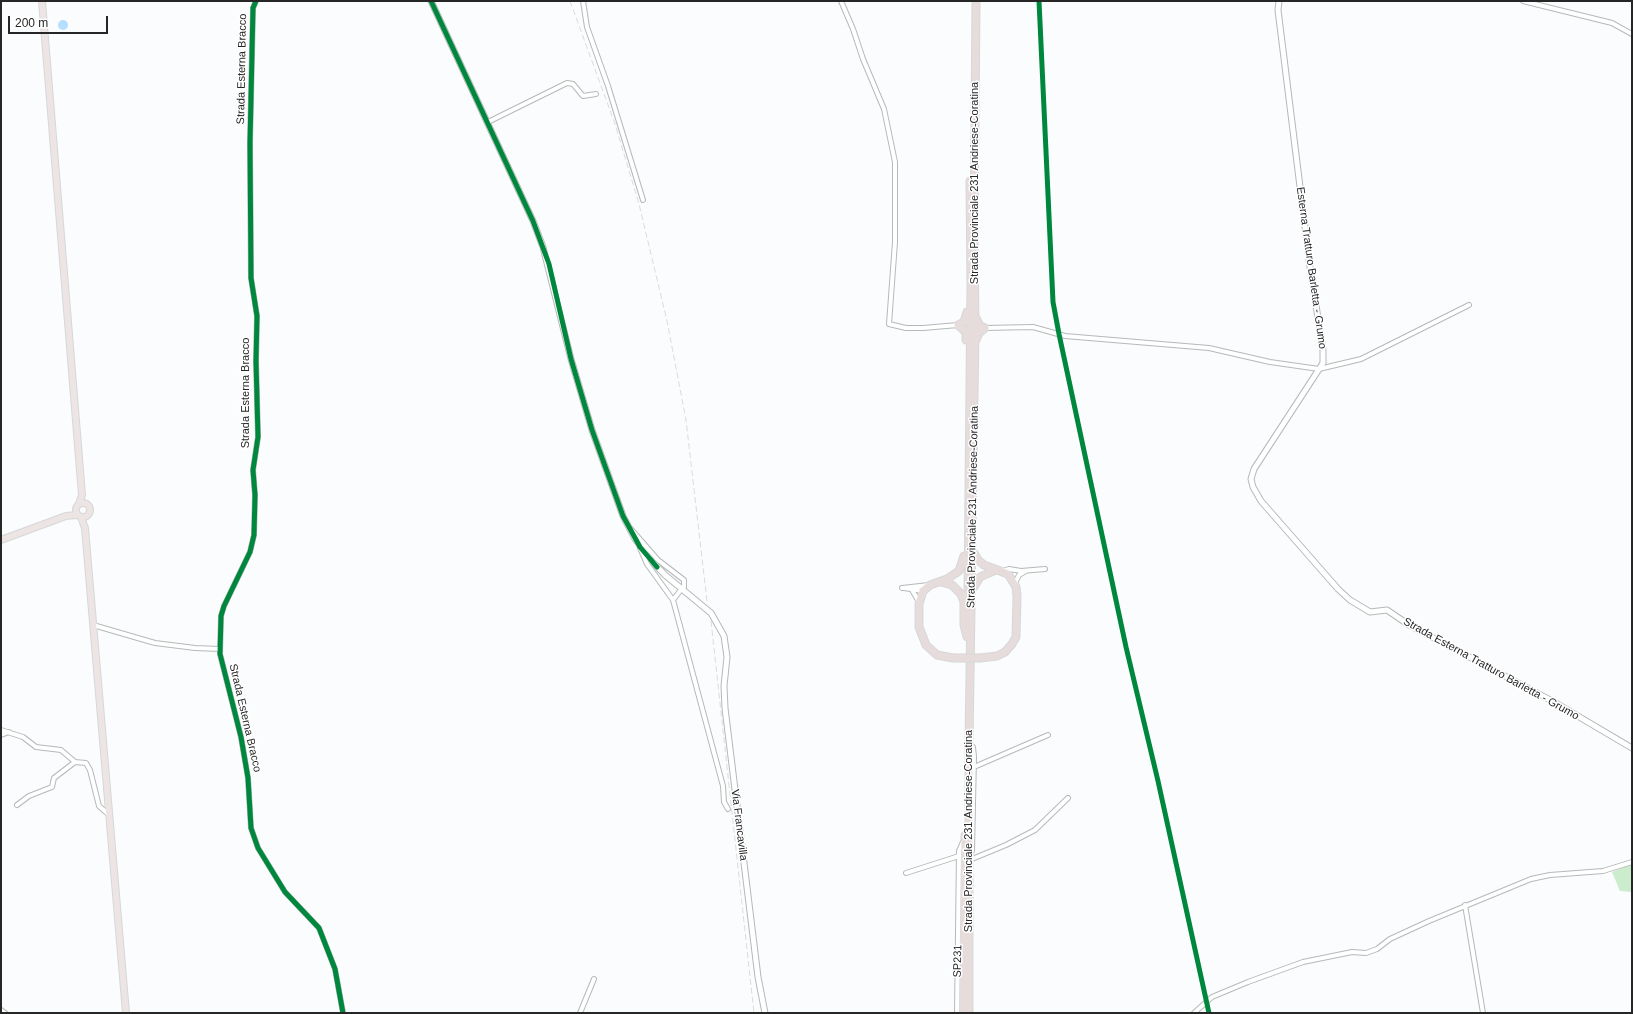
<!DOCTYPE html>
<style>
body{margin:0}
#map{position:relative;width:1633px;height:1014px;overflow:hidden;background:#fbfcfe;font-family:Helvetica,sans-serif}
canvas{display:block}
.frame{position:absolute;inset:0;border:2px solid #262627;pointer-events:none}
.scale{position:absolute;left:8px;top:16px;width:100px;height:18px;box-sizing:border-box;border:2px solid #262627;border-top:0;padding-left:5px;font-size:12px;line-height:14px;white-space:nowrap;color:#262627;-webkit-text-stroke:3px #fff;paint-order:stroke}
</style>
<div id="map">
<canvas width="1633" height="1014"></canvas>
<div class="frame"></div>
<div class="scale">200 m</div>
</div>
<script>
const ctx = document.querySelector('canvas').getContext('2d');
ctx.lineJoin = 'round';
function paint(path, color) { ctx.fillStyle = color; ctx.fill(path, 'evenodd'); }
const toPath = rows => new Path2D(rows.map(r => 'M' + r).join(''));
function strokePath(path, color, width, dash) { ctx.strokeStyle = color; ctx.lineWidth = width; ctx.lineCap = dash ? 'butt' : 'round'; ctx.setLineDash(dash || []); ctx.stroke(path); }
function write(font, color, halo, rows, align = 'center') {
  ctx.font = font + ' Helvetica,sans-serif'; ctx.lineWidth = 3; ctx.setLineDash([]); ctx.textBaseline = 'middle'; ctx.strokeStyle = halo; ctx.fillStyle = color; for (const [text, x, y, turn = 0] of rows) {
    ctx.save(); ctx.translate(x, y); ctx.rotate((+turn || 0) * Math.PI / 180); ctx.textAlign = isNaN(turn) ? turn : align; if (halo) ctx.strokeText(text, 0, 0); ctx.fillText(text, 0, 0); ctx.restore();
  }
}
paint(toPath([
 [1632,864,1632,892,1620,891,1612,872]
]), '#ccecce');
paint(toPath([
 '58 25a5 5 0 1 1 10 0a5 5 0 1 1-10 0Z'
]), '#b6defe');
const minor = toPath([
 [256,1,253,8,250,143,251,278,257,316,256,361,258,437,253,470,255,495,254,535,250,552,224,606,221,616,220,654,241,737,248,778,251,828,258,848,285,892,319,928,335,969,343,1013],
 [583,1,587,27,608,86,643,200],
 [841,1,853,29,863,59,884,109,895,162,895,242,889,324,906,328,923,328,958,325],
 [1523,1,1612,23,1632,34],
 [488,122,567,83,573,84,583,96,596,94],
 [985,328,1033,327,1065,336,1209,348,1270,362,1319,369,1361,359,1469,305],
 [631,529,658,560,684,580,684,587],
 [640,548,647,564,673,600,723,786,724,802,728,809],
 [1003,571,1009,569,1021,571,1045,569],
 [1015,583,1019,575,1026,571],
 [902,588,929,585],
 [904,588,923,591],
 [912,590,919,602],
 [673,600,680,591],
 [93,625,155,643,195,648,220,649],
 [1,730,23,737,36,747,61,750,75,762,86,763,90,770,99,806,108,814],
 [1,735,9,732],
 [969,744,973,747,974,757,972,851],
 [974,767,1048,735],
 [17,805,29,796,52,787,54,778,75,762],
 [972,859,1006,845,1035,830,1068,798],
 [906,873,959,856],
 [1465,905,1483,1013],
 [1,1010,5,1013],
 [580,1013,594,979],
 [957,1013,959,851,963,842],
 [1194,1013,1212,997,1248,982,1303,962,1352,952,1366,953,1377,949,1390,939,1429,921,1531,879,1550,875,1603,871,1632,862]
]);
const tertiary = toPath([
 [431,1,533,221,543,247,571,359,592,430,623,516,635,539,651,560,665,575,711,613,724,636,727,657,724,686,725,708,758,977,765,1013],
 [1279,1,1278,10,1310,267,1323,350,1323,363,1254,469,1251,479,1253,487,1261,501,1338,589,1350,600,1370,612,1387,610,1409,625,1554,702,1632,748]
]);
const primary = toPath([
 [42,1,82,495,79,504],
 '76 510a7 7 0 1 1 14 0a7 7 0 1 1-14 0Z',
 [81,517,85,528,126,1013],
 [1,540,66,516,77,515]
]);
const trunk = toPath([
 [966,340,966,332,958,325,964,322,967,312],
 [976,340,979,333,985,328,980,326,976,318],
 [974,553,978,560,984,565,1008,574,1016,587,1017,596,1016,637,1012,644,1005,652,997,656,980,658],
 [941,582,952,585,961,594,964,602,964,625,967,637],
 [974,587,980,577,996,570],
 [968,595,971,285,970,181],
 [953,658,937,655,926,645,919,627,919,604,923,591,930,585,947,579,959,571,964,556],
 [963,1013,965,835],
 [969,1013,969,744,975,328,974,239,976,1]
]);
strokePath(minor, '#b7b8b9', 6);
strokePath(tertiary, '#b7b8b9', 7);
strokePath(primary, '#d6d7d8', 8);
strokePath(trunk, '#d6d7d8', 9);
strokePath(minor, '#feffff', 4);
strokePath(tertiary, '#feffff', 5);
strokePath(primary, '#ede5e4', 6);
strokePath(trunk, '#e7dcdc', 7);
strokePath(toPath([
 [570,1,615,124,639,204,667,321,686,420,707,601],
 [711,621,754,1013]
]), '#dbdbdc', 1, [6, 3]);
const trunkBridge = toPath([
 [953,658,980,658]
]);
strokePath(trunkBridge, '#d6d7d8', 9, []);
strokePath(trunkBridge, '#e7dcdc', 7);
strokePath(toPath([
 [256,1,253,8,250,143,251,278,257,316,256,361,258,437,253,470,255,495,254,535,250,552,224,606,221,616,220,654,241,737,248,778,251,828,258,848,285,892,319,928,335,969,343,1013],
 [431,1,533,221,549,264,571,359,592,430,623,516,640,547,657,567],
 [1039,1,1053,302,1059,334,1126,647,1158,781,1209,1013]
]), '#00873e', 5);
write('11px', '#262627', '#fff', [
 ["Strada Esterna Bracco",242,69,-89],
 ["Strada Provinciale 231 Andriese-Coratina",975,183,-90],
 ["Esterna Tratturo Barletta - Grumo",1311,268,82],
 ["Strada Esterna Bracco",246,393,-90],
 ["Strada Provinciale 231 Andriese-Coratina",973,507,-89],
 ["Strada Esterna Tratturo Barletta - Grumo",1491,669,29],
 ["Strada Esterna Bracco",245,718,77],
 ["Via Francavilla",739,825,83],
 ["Strada Provinciale 231 Andriese-Coratina",969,831,-90],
 ["SP231",958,961,-89]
]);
</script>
